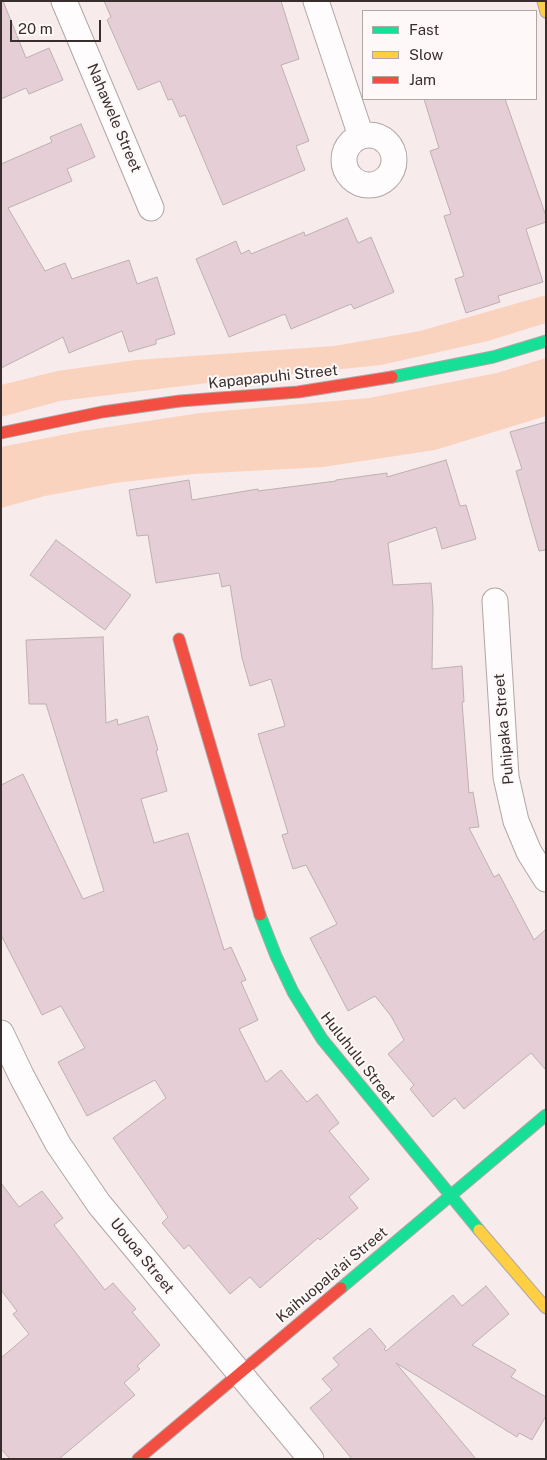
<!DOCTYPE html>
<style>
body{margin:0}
#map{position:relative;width:547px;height:1460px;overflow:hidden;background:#f8ebec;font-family:"Public Sans",sans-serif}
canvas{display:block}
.frame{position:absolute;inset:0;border:2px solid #382e2e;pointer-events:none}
.legend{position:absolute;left:362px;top:10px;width:175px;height:90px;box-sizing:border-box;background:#fef8f8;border:1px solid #afa7a7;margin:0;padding:6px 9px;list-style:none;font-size:15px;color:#382e2e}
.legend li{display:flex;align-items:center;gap:10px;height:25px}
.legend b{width:25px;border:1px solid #afa7a7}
.scale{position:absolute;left:10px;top:20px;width:91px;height:22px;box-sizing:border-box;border:2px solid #382e2e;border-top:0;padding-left:6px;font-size:15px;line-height:18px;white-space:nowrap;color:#382e2e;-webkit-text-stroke:4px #fef8f8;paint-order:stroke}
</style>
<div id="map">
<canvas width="547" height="1460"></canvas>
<div class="frame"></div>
<ul class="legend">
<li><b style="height:6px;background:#16e098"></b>Fast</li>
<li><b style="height:6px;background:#ffcf43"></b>Slow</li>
<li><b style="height:6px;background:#f24e42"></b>Jam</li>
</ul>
<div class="scale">20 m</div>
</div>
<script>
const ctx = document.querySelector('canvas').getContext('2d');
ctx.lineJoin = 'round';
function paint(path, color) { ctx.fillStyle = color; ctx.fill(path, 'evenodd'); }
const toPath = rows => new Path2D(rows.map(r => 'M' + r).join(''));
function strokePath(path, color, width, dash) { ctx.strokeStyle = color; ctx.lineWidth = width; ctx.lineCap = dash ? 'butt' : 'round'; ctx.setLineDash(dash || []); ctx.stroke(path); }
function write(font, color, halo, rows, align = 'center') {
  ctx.font = font + ' "Public Sans",sans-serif'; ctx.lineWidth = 4; ctx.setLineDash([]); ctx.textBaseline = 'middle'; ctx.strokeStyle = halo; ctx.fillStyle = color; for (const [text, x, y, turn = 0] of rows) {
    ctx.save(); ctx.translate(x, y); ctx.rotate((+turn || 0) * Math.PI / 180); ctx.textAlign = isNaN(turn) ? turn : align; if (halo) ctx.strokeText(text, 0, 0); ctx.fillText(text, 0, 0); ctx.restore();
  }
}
paint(toPath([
 [546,295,546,323,488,341,381,365,216,382,60,401,1,417,1,385,57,371,136,360,334,346,420,331],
 [546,358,546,416,435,450,323,467,194,474,115,483,45,496,1,508,1,447,82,431,200,413,369,398,497,373]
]), '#fad3bf');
const building = toPath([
 [1,1,3,1,26,58,49,48,63,80,29,94,26,88,1,99,1,1],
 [104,1,281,1,299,59,281,65,309,141,296,146,305,170,223,205,185,115,180,117,172,99,168,100,160,81,138,90,107,20,111,17,104,1],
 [424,99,505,99,546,216,546,222,526,229,543,282,498,296,500,302,466,313,455,279,464,276,444,216,451,214,430,151,439,148,424,99],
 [81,124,95,157,67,169,72,181,8,208,45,271,65,263,72,279,129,260,137,284,157,277,175,334,156,340,156,344,129,352,122,331,69,353,63,337,1,368,1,164,52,142,50,137,81,124],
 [347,218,358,243,371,237,394,292,354,309,351,304,291,329,285,314,229,337,196,259,236,241,241,254,249,250,251,254,304,232,305,236,347,218],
 [546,422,546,550,539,551,516,471,522,469,510,432,546,422],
 [446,460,460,506,466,505,476,539,442,549,436,527,388,543,393,585,431,583,433,608,432,669,462,666,464,702,462,702,469,793,473,792,479,827,469,828,494,877,499,874,534,940,546,929,546,1070,531,1053,464,1109,455,1098,433,1117,410,1089,414,1085,388,1054,404,1040,391,1016,375,996,348,1011,310,938,337,924,306,865,293,869,282,835,288,833,258,734,285,726,271,679,250,686,242,658,230,585,222,587,219,573,156,583,148,535,137,536,129,490,189,480,192,500,258,489,258,491,336,481,336,480,387,473,387,477,446,460],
 [56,540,131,595,105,630,30,575,56,540],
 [103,637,106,723,117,719,118,725,148,716,158,750,156,751,167,791,141,799,154,843,188,833,224,950,231,947,246,980,241,982,258,1020,239,1029,266,1082,281,1070,307,1102,317,1094,339,1123,329,1131,369,1179,349,1197,358,1208,320,1240,318,1238,260,1288,250,1277,230,1294,189,1245,184,1249,162,1223,168,1217,113,1138,166,1098,155,1080,87,1116,58,1062,85,1048,61,1006,42,1015,1,935,1,785,23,774,83,899,104,891,46,704,29,704,26,640,103,637],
 [1,1183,19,1207,42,1191,63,1218,54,1225,105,1290,113,1283,136,1309,132,1312,160,1345,137,1366,140,1369,124,1383,135,1395,59,1459,10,1459,1,1449,1,1358,29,1334,13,1314,17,1311,1,1290,1,1183],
 [486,1286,509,1314,472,1345,516,1370,511,1377,546,1397,546,1416,532,1440,519,1433,517,1437,396,1363,476,1459,352,1459,310,1408,332,1390,322,1379,339,1365,333,1358,370,1328,386,1347,384,1349,386,1351,453,1295,462,1306,486,1286]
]);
paint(building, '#e5ced5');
strokePath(building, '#bbb0b2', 1);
const street = toPath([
 [64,1,151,208],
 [316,1,361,136],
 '344 160a25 25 0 1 1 50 0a25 25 0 1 1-50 0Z',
 [495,601,506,777,516,821,529,852,546,879],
 [1,1033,22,1077,58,1144,99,1204,311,1459]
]);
const fast = toPath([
 [392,377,493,357,546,341],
 [260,915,276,956,293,992,322,1039,479,1230],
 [341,1288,546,1115]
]);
const slow = toPath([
 [543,1,546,12],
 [479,1230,546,1308]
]);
const jam = toPath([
 [1,433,102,412,180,401,298,392,392,377],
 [179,639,260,915],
 [138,1459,341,1288]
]);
strokePath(street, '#b0a6a6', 27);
strokePath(fast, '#b0a6a6', 13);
strokePath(slow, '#b0a6a6', 13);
strokePath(jam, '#b0a6a6', 13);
strokePath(street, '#fefcfc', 25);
strokePath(fast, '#16e098', 11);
strokePath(slow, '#ffcf43', 11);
strokePath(jam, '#f24e42', 11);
write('15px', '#382e2e', '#fef8f8', [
 ["Nahawele Street",114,118,67],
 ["Kapapapuhi Street",273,377,-6],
 ["Puhipaka Street",504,729,-95],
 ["Huluhulu Street",358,1058,52],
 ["Uouoa Street",142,1256,51],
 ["Kaihuopala'ai Street",332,1275,-40]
]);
</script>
